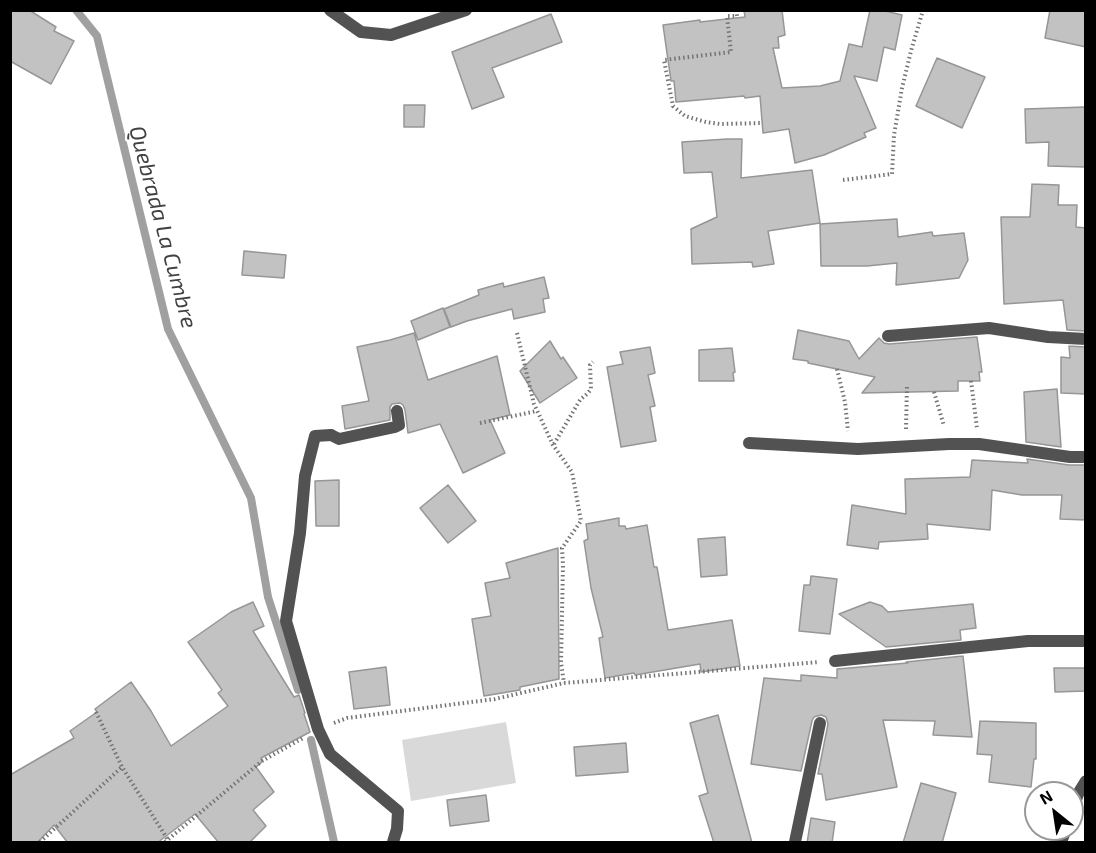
<!DOCTYPE html>
<style>
body{margin:0}
#map{position:relative;width:1096px;height:853px;overflow:hidden;background:#fff;font-family:"Exo 2",sans-serif}
canvas{display:block}
.frame{position:absolute;inset:0;border:12px solid #000;pointer-events:none}
.north{position:absolute;left:1024px;top:781px;width:60px;height:60px;box-sizing:border-box;background:#fff;border:2px solid #999;border-radius:50%;rotate:330deg;font-size:16px;font-weight:700;line-height:24px;text-align:center;color:#000}
.north::after{content:'';display:block;margin:auto;width:21px;height:27px;background:#000;clip-path:polygon(50% 0,100% 100%,50% 72%,0 100%)}
</style>
<div id="map">
<canvas width="1096" height="853"></canvas>
<div class="frame"></div>
<div class="north">N</div>
</div>
<script>
const ctx = document.querySelector('canvas').getContext('2d');
ctx.lineJoin = 'round';
function paint(path, color) { ctx.fillStyle = color; ctx.fill(path, 'evenodd'); }
const toPath = rows => new Path2D(rows.map(r => 'M' + r).join(''));
function strokePath(path, color, width, dash) { ctx.strokeStyle = color; ctx.lineWidth = width; ctx.lineCap = dash ? 'butt' : 'round'; ctx.setLineDash(dash || []); ctx.stroke(path); }
function write(font, color, halo, rows, align = 'center') {
  ctx.font = font + ' "Exo 2",sans-serif'; ctx.lineWidth = 4.5; ctx.setLineDash([]); ctx.textBaseline = 'middle'; ctx.strokeStyle = halo; ctx.fillStyle = color; for (const [text, x, y, turn = 0] of rows) {
    ctx.save(); ctx.translate(x, y); ctx.rotate((+turn || 0) * Math.PI / 180); ctx.textAlign = isNaN(turn) ? turn : align; if (halo) ctx.strokeText(text, 0, 0); ctx.fillText(text, 0, 0); ctx.restore();
  }
}
paint(toPath([
 [506,722,516,783,411,801,402,740]
]), '#d9d9d9');
strokePath(toPath([
 [76,10,97,36,168,329,251,498,268,597,298,690],
 [311,740,334,842]
]), '#a0a0a0', 8);
const building = toPath([
 [10,10,29,10,56,27,54,31,74,41,51,84,10,61,10,10],
 [744,10,782,10,785,35,778,37,779,48,773,48,782,88,820,86,840,81,849,44,862,47,870,10,881,10,902,15,895,50,884,47,877,81,854,76,876,128,864,133,866,137,824,155,795,163,789,129,763,133,760,96,745,98,744,96,676,102,674,81,671,81,663,25,700,20,700,22,745,17,744,10],
 [1050,10,1086,10,1086,47,1045,38,1050,10],
 [551,14,562,42,492,68,504,97,472,109,452,52,551,14],
 [937,58,985,77,962,128,916,106,937,58],
 [404,105,425,105,424,127,404,127,404,105],
 [1085,107,1085,167,1048,166,1049,142,1026,143,1025,109,1085,107],
 [727,139,742,139,741,178,812,170,820,223,768,231,774,264,753,267,752,262,692,264,691,229,717,217,712,172,684,173,682,142,727,139],
 [1032,184,1059,185,1058,205,1077,205,1076,227,1086,228,1086,331,1067,330,1063,300,1004,304,1001,217,1030,217,1032,184],
 [897,219,898,237,932,232,933,236,964,233,968,260,959,278,896,285,897,263,867,266,821,266,820,224,897,219],
 [244,251,286,255,284,278,242,275,244,251],
 [544,277,549,298,543,299,545,312,514,319,512,309,467,321,451,327,444,309,479,295,478,290,503,283,504,287,544,277],
 [443,308,450,327,418,340,411,321,443,308],
 [798,330,849,341,859,359,879,338,884,343,889,344,977,337,982,372,979,372,980,381,958,381,958,391,862,393,875,377,808,363,808,361,793,359,798,330],
 [414,333,428,380,497,356,510,415,490,420,505,453,463,473,440,424,408,433,405,410,403,405,400,403,392,404,390,407,390,420,345,429,342,406,369,401,357,347,390,340,414,333],
 [550,341,561,359,563,357,577,378,540,403,520,371,550,341],
 [1069,346,1086,347,1086,394,1061,393,1061,357,1070,358,1069,346],
 [650,347,655,373,648,375,655,406,650,407,656,441,621,447,607,367,623,364,620,352,650,347],
 [732,348,735,372,733,373,734,381,699,381,699,350,732,348],
 [1057,389,1061,447,1026,442,1024,392,1057,389],
 [1027,459,1069,465,1086,465,1086,520,1060,519,1062,495,1022,495,992,490,990,530,927,524,928,539,879,542,878,549,847,545,852,505,906,514,905,479,970,477,972,460,1028,463,1027,459],
 [339,480,339,526,316,526,315,481,339,480],
 [448,485,476,521,448,543,420,508,448,485],
 [619,518,619,526,625,526,626,529,647,525,654,567,657,567,668,630,732,620,740,666,701,672,700,664,635,675,634,673,605,678,599,638,603,637,591,588,584,541,588,539,586,524,619,518],
 [725,537,727,575,701,577,698,539,725,537],
 [558,548,559,679,520,687,520,690,484,696,472,619,491,616,485,583,510,578,506,563,558,548],
 [811,576,837,579,830,634,799,631,804,585,810,585,811,576],
 [253,602,264,626,253,631,294,697,299,695,305,713,304,714,310,732,261,758,263,761,256,767,274,792,253,810,266,826,249,843,219,843,195,814,157,843,68,843,54,825,37,843,10,843,10,775,74,738,70,731,97,712,95,709,131,682,151,711,171,746,228,706,218,693,222,690,188,642,231,612,253,602],
 [870,602,882,606,888,612,973,604,976,628,960,630,961,640,886,647,839,614,870,602],
 [963,656,972,737,933,735,935,721,883,720,897,787,826,800,822,774,818,774,828,724,826,717,821,715,814,717,812,721,801,771,751,764,764,678,801,681,801,675,837,678,837,669,908,663,906,662,963,656],
 [386,667,390,705,354,709,349,672,386,667],
 [1054,668,1086,668,1086,691,1055,692,1054,668],
 [718,715,730,761,752,843,714,843,699,796,708,793,690,723,718,715],
 [980,721,1036,723,1036,759,1034,759,1031,787,989,782,992,755,977,754,980,721],
 [626,743,628,772,576,776,574,747,626,743],
 [921,783,956,793,942,843,903,843,921,783],
 [486,795,489,821,450,826,447,800,486,795],
 [811,818,835,822,832,843,807,843,811,818]
]);
paint(building, '#c2c2c2');
strokePath(building, '#969696', 1.5);
strokePath(toPath([
 [736,10,737,16,727,16,731,52,664,60,673,106,685,116,706,122,720,124,763,123],
 [843,180,892,174,894,135,902,88,911,51,923,10],
 [517,333,534,404,553,445,572,472,581,521,562,548,563,565,561,663,564,683],
 [837,369,845,402,848,431],
 [971,381,977,428],
 [934,392,944,426],
 [480,423,537,411],
 [906,429,907,385],
 [554,444,580,400,588,393,591,389,590,365,593,362],
 [96,712,122,767,168,840],
 [334,723,347,718,495,699,564,683,819,662],
 [40,842,122,767],
 [165,842,262,761,303,738]
]), '#747474', 4, [1.5, 3]);
strokePath(toPath([
 [331,435,339,439,395,427,399,425,397,411]
]), '#525252', 12);
strokePath(toPath([
 [888,336,989,328,1048,337,1086,339],
 [749,443,858,449,949,444,979,444,1070,457,1086,457],
 [835,661,1028,641,1086,641]
]), '#525252', 12);
strokePath(toPath([
 [330,10,361,32,391,35,466,10],
 [331,435,315,436,305,476,300,533,286,621,318,729,330,754,398,811,397,829,393,842],
 [1072,811,1078,794,1086,781],
 [795,842,820,723],
 [1061,842,1066,829]
]), '#525252', 12);
write('italic 22px', '#414141', '#fff', [
 ["Quebrada La Cumbre",163,227,75]
]);
</script>
